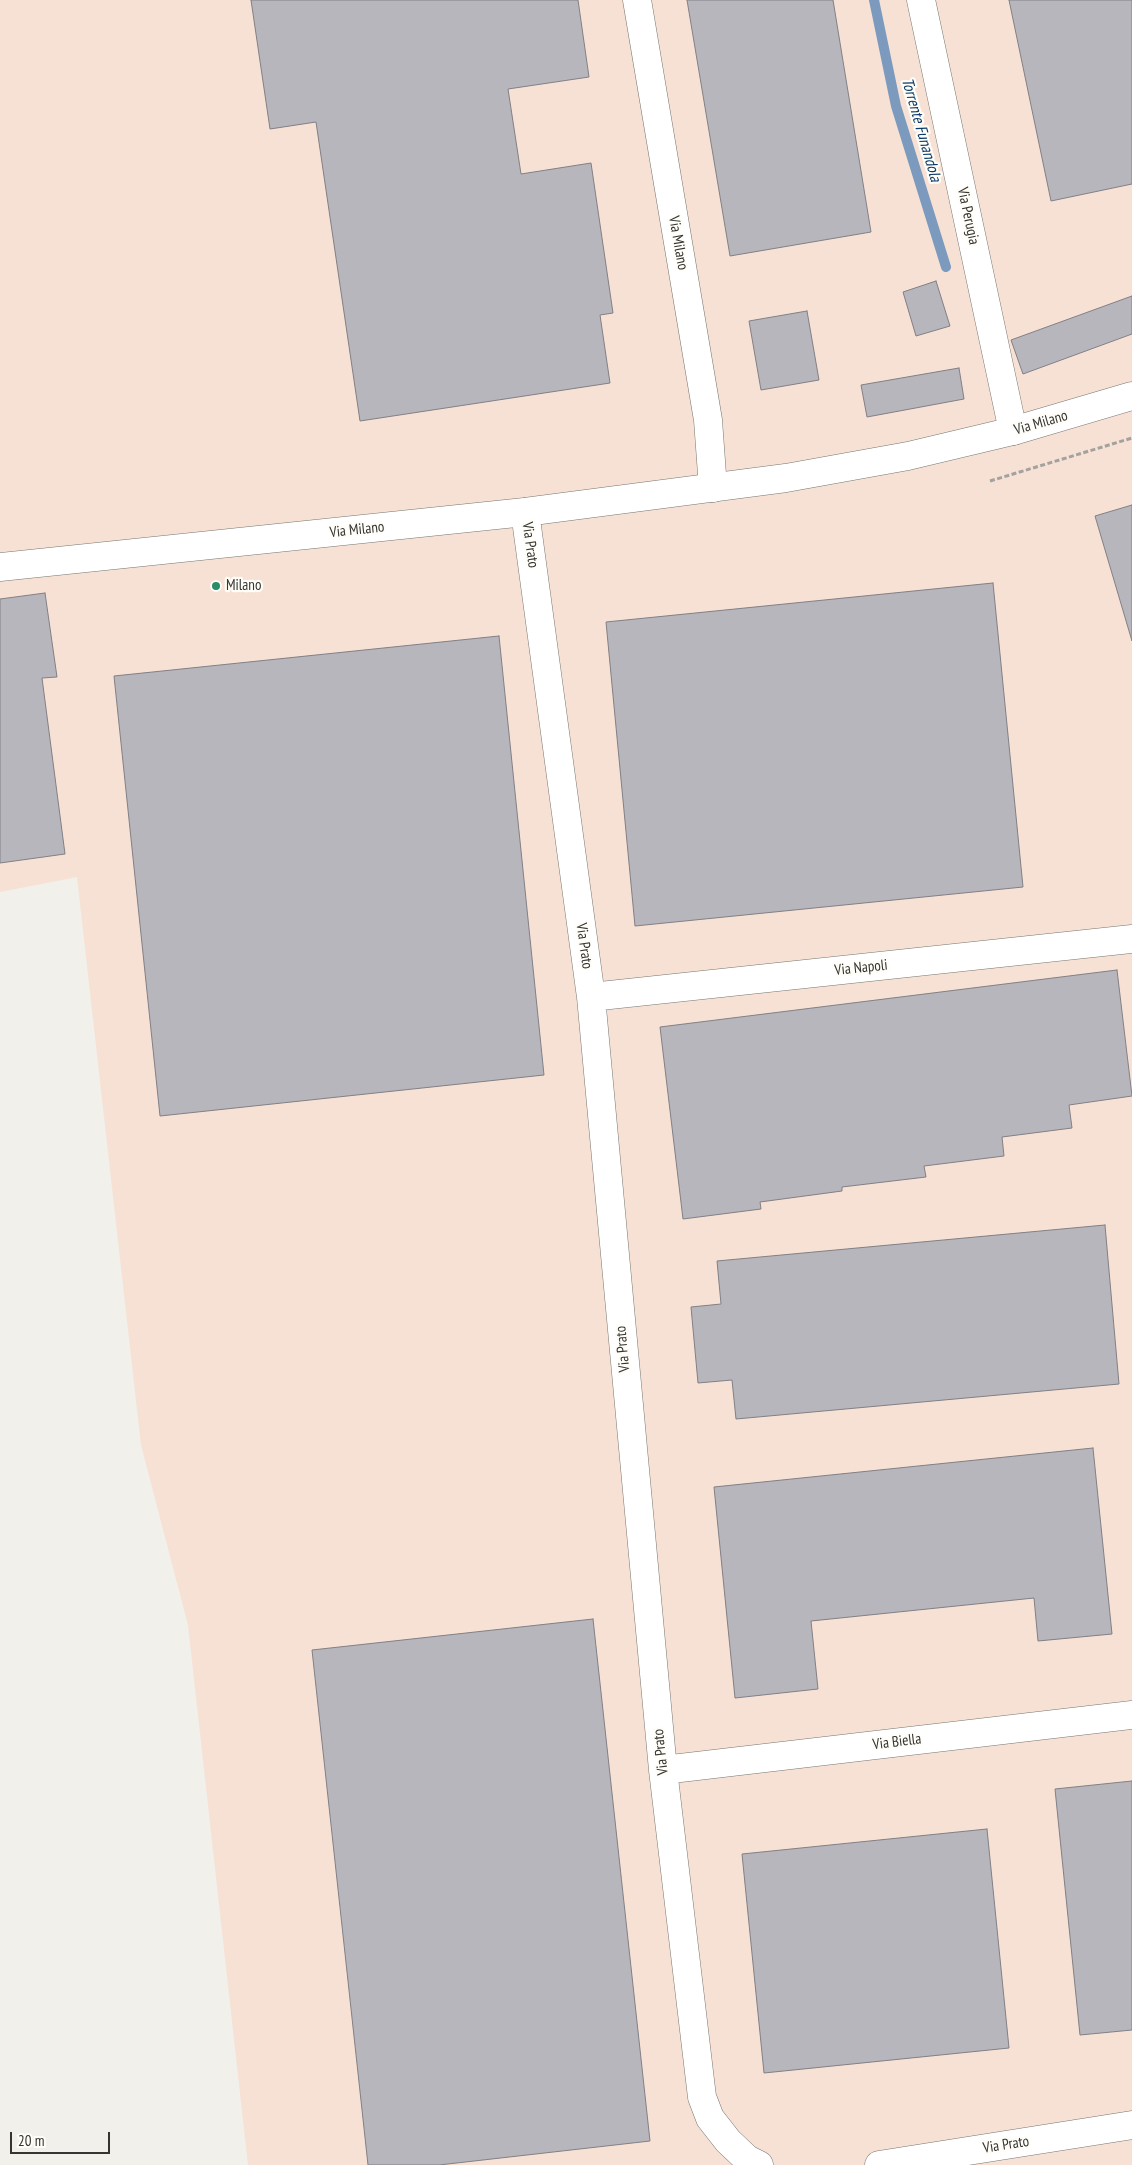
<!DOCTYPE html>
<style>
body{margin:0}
#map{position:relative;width:1132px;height:2165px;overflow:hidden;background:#f1f0ea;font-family:"PT Sans Narrow",sans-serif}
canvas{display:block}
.scale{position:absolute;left:10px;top:2132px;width:100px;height:22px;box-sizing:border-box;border:2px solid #353432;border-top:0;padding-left:6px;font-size:15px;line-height:18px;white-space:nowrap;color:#353432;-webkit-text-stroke:4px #fefdf7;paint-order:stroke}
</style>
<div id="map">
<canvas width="1132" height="2165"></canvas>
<div class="scale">20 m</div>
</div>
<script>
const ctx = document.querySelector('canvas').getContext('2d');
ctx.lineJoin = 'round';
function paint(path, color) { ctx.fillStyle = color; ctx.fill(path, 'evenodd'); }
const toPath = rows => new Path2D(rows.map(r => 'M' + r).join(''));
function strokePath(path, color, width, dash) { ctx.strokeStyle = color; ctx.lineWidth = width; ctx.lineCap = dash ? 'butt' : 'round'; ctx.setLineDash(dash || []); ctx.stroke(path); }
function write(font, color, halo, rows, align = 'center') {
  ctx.font = font + ' "PT Sans Narrow",sans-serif'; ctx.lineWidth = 4.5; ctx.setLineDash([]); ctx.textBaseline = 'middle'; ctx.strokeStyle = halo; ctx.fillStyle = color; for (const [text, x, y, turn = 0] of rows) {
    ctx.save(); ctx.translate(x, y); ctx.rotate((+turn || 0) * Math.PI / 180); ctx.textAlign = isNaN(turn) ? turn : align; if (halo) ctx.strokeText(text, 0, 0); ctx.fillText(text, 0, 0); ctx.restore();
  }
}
paint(toPath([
 [0,0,1132,0,1132,2165,248,2165,188,1625,141,1445,77,877,0,892]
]), '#f7e1d4');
strokePath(toPath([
 [874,0,896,106,946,267]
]), '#7b9abd', 10);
const building = toPath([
 [251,0,578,0,589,77,508,89,521,174,591,163,613,313,600,315,610,383,360,421,316,122,270,129,251,0],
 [687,0,833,0,871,232,730,256,687,0],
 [1009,0,1132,0,1132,184,1051,201,1009,0],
 [936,281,950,326,916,336,903,292,936,281],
 [1132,296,1132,334,1023,374,1011,340,1132,296],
 [807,311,819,380,761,390,749,321,807,311],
 [959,368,964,399,867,417,861,385,959,368],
 [1132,505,1132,641,1095,516,1132,505],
 [993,583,1023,887,635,926,606,622,993,583],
 [45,593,57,677,42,678,65,854,0,863,0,599,45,593],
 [499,636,544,1075,160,1116,114,676,499,636],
 [1117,970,1132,1096,1069,1105,1072,1128,1002,1137,1004,1156,924,1166,926,1177,842,1187,842,1191,760,1202,761,1209,683,1219,660,1027,1117,970],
 [1105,1225,1119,1384,736,1419,732,1380,698,1383,691,1307,721,1304,717,1261,1105,1225],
 [1093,1448,1112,1634,1038,1641,1034,1598,811,1621,818,1689,735,1698,714,1487,1093,1448],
 [593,1619,650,2141,439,2165,368,2165,312,1650,593,1619],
 [1132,1781,1132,2030,1080,2035,1055,1789,1132,1781],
 [987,1829,1009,2048,764,2073,742,1854,987,1829]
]);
paint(building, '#b7b6bc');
strokePath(building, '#828086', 1);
const minor = toPath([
 [637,0,708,420,713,488],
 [921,0,1013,431],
 [525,512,591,997,663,1770,702,2097,710,2118,728,2141,747,2159,759,2165],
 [591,997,1132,939],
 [663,1770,1132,1715],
 [879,2165,1132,2125]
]);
const tertiary = toPath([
 [0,567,525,512,786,478,908,456,1013,431,1132,396]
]);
strokePath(minor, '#777671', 29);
strokePath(tertiary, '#777671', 29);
strokePath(toPath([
 [990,481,1132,438]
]), '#a3a29e', 3, [5, 2.5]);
strokePath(minor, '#fff', 28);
strokePath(tertiary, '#fff', 28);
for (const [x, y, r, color] of [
 [216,586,5,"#298d68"]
]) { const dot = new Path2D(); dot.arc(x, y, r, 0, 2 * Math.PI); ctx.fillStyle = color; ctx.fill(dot); strokePath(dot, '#fefdf7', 2); }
write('15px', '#353432', '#fefdf7', [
 ["Via Perugia",968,216,78],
 ["Via Milano",678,243,80],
 ["Via Milano",1041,423,-16],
 ["Via Milano",357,530,-6],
 ["Via Prato",530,545,82],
 ["Via Prato",584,946,82],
 ["Via Napoli",861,968,-6],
 ["Via Prato",623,1349,-95],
 ["Via Biella",897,1742,-7],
 ["Via Prato",661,1752,-96],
 ["Via Prato",1006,2145,-9]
]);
write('15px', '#353432', '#fefdf7', [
 ["Milano",226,586]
], 'left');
write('italic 16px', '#0c3b69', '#fefdf7', [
 ["Torrente Funandola",921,130,74]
]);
</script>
